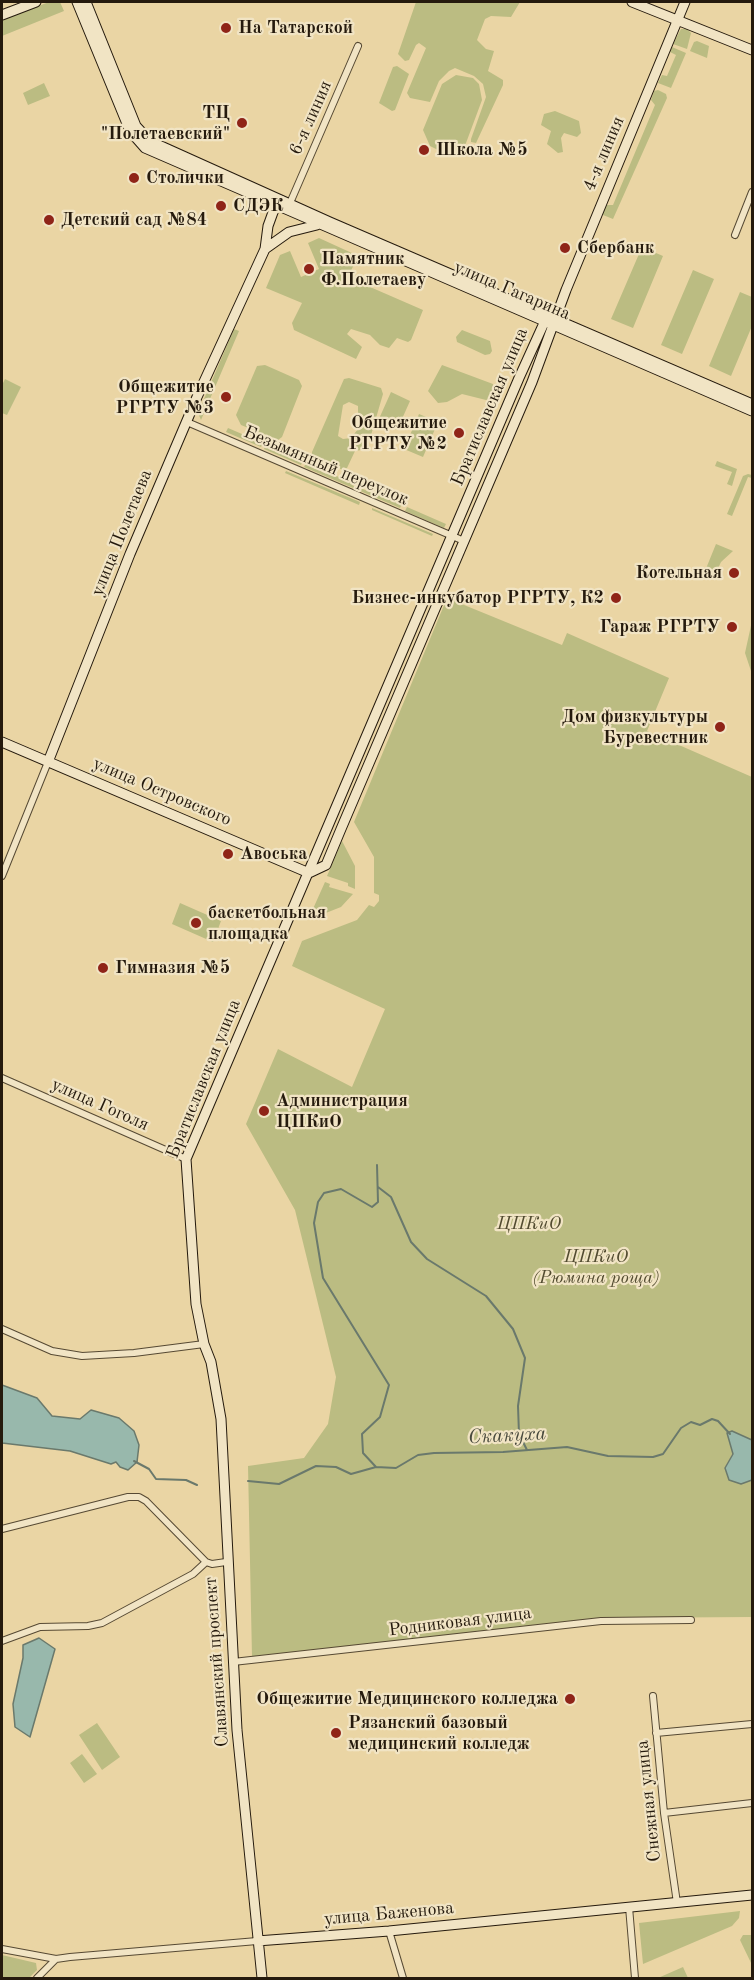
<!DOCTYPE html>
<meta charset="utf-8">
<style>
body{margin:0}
#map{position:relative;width:754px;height:1980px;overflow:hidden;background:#ead5a4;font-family:"Old Standard TT",serif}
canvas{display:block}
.frame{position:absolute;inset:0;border:3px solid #251a0d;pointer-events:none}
</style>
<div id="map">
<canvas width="754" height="1980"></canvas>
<div class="frame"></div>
</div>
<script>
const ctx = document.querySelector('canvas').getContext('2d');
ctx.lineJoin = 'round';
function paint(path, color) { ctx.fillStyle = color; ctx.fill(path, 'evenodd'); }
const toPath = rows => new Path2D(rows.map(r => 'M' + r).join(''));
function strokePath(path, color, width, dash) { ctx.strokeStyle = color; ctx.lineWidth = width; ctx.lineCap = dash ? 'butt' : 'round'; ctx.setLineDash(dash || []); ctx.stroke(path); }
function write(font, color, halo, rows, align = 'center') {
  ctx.font = font + ' "Old Standard TT",serif'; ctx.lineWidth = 4.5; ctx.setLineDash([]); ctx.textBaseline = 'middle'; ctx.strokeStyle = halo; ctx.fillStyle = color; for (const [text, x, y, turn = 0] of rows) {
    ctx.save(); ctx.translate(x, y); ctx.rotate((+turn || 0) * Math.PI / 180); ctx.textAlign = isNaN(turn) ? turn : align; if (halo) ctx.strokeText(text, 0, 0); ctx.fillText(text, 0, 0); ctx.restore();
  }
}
paint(toPath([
 [49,2,60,2,64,11,2,36,2,20],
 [416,2,520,2,511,17,491,16,485,19,477,40,486,49,494,51,488,71,503,80,503,85,476,143,471,142,471,139,486,97,483,84,474,76,455,68,449,71,439,81,430,102,410,98,407,93,426,48,419,43,416,45,409,60,405,61,398,54],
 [681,29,687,29,691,33,687,49,673,44],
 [697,41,709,46,707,58,690,51,694,42],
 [672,47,686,53,671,88,658,83,662,75,667,76,676,55,670,52],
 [397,66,409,74,395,110,392,111,379,103,393,67],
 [456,75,473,78,479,84,482,100,466,143,462,149,446,154,430,146,423,130,442,84],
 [44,83,50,96,28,105,23,93],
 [658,90,666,94,667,98,613,219,603,215,602,212,605,205,613,205,655,105,651,100,654,91],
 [555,111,579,121,581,133,577,137,564,133,561,138,563,152,558,153,547,144,551,131,541,125,544,114],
 [319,238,354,254,356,260,350,273,354,280,423,310,411,340,408,342,397,338,389,348,380,345,370,335,351,329,347,334,362,347,356,359,294,330,292,323,302,303,266,288,280,255,290,251,301,277,319,269,308,243],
 [642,247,663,256,633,328,611,319],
 [693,270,714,279,682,354,661,345],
 [740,292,752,297,752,326,731,376,709,366],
 [234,329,239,331,201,420,198,413],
 [462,330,490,341,492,351,490,354,485,355,457,342,456,337],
 [265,365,299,380,302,386,282,437,278,440,241,425,236,415,257,366],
 [442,365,493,384,492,398,486,400,462,394,447,402,438,403,428,391],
 [349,378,381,388,383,394,367,449,355,451,347,468,343,470,312,457,312,452,344,379],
 [349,402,358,406,358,429,351,438,343,439,338,436,343,405],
 [5,379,21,387,7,415,2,413,2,385],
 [391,392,410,401,397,430,378,421],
 [419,414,438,422,423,457,404,449],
 [228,428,263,443,261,447,226,432],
 [266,444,303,460,301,465,264,449],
 [717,461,737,469,732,486,727,484,732,472,715,466],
 [306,463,353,483,352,485,402,504,400,508,304,467],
 [286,471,360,502,359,505,285,473],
 [748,474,752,475,752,478,748,477,732,516,727,514,743,476],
 [407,507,446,524,444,528,405,511],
 [372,508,433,534,432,536,372,510],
 [716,544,733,551,721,562,715,575,705,571],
 [447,598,562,645,567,633,669,678,647,731,752,777,752,1440,732,1431,730,1440,733,1453,725,1468,741,1484,752,1480,752,1617,602,1618,252,1657,248,1466,304,1458,328,1424,336,1377,295,1210,246,1124,278,1049,352,1087,385,1009,292,966,302,941,357,920,369,905,374,907,379,901,379,895,374,893,374,857,354,822],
 [752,621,752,674,745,653],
 [342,841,355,866,355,889,348,886,348,883,327,876],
 [325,882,330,884,329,887,353,894,341,907,308,920],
 [180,903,221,921,213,942,172,924],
 [97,1723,120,1757,102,1770,79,1735],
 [82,1754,97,1774,84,1783,70,1763],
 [740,1911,739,1918,732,1926,643,1964,639,1923],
 [743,1935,752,1935,752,1965,740,1940],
 [2,1955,36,1963,37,1970,29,1978,2,1978],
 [683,1967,688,1978,658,1978]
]), '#bbbc82');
const water = toPath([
 [2,1385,37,1398,52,1416,80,1419,91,1410,119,1418,134,1431,139,1445,137,1462,128,1470,120,1467,116,1462,111,1464,70,1451,2,1443,2,1385],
 [732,1431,752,1440,752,1480,741,1484,729,1480,725,1468,733,1454,727,1433,732,1431],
 [39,1638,55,1649,30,1737,15,1727,13,1704,23,1658,23,1645,39,1638]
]);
paint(water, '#98b8ac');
strokePath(water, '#6a796c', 1.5);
strokePath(toPath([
 [378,1187,391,1197,411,1242,427,1259,486,1296,513,1329,525,1358,518,1406,519,1434,527,1450],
 [134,1461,149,1469,156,1479,186,1480,197,1485],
 [376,1467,363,1453,362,1434,380,1417,389,1385,323,1278,314,1223,318,1202,324,1193,341,1189,372,1207,378,1202,377,1165],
 [248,1481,279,1484,316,1466,336,1467,351,1474,376,1467,396,1468,418,1455,434,1453,503,1452,567,1447,608,1456,653,1457,663,1454,681,1428,691,1422,700,1425,712,1419,718,1421,730,1434]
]), '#6a796c', 2);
const street = toPath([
 [290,203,358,46],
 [735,235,752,192],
 [187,422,464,541],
 [2,876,48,762],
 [2,1078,186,1159],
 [2,1329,52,1351,82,1356,134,1353,204,1344],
 [2,1529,128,1497,139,1497,146,1501,206,1562,212,1564,226,1562],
 [2,1641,40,1627,88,1626,102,1623,193,1574,206,1562],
 [233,1662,601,1621,691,1620],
 [653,1696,664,1813,677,1903],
 [656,1733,752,1724],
 [664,1813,752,1803],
 [629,1907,635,1978],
 [389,1931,403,1978],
 [2,1949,56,1959],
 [37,1978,56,1959,70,1957,257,1941]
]);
const secondary = toPath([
 [77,2,130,131,145,148,752,411],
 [86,2,136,126,150,141,330,222,752,404],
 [632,2,752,50],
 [2,15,36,2],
 [265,249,289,232,317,225],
 [2,742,309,873],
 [48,762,130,554,197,397,265,249,268,226,276,204],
 [309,873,326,865,341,829,532,382,566,290,685,2],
 [257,1941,389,1931,752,1895],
 [262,1978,237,1730,221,1419,211,1362,204,1344,196,1304,186,1159,519,378,544,323,554,319]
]);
strokePath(street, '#564933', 8);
strokePath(secondary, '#251a0d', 11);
strokePath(street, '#f1e4c4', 6);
strokePath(secondary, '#f1e4c4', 9);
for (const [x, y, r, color] of [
 [226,28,6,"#8f2418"],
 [242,123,6,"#8f2418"],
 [424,150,6,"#8f2418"],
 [134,178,6,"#8f2418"],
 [221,206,6,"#8f2418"],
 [49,220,6,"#8f2418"],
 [565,248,6,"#8f2418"],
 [309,269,6,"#8f2418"],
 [226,397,6,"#8f2418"],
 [459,433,6,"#8f2418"],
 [734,573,6,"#8f2418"],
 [616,598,6,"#8f2418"],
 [732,627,6,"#8f2418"],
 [720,727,6,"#8f2418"],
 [228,854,6,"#8f2418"],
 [196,923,6,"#8f2418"],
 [103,968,6,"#8f2418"],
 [264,1111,6,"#8f2418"],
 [570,1699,6,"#8f2418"],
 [336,1733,6,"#8f2418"]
]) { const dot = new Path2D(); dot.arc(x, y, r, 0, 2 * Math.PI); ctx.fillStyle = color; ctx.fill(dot); strokePath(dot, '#f1e4c4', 2); }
write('bold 18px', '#251a0d', '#f1e4c4', [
 ["На Татарской",238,28],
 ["ТЦ",230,113,"right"],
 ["\"Полетаевский\"",230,134,"right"],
 ["Школа №5",436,150],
 ["Столички",146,178],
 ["СДЭК",233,206],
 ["Детский сад №84",61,220],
 ["Сбербанк",577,248],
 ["Памятник",321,259],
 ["Ф.Полетаеву",321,280],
 ["Общежитие",214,387,"right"],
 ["РГРТУ №3",214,408,"right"],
 ["Общежитие",447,423,"right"],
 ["РГРТУ №2",447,444,"right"],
 ["Котельная",722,573,"right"],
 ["Бизнес-инкубатор РГРТУ, К2",604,598,"right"],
 ["Гараж РГРТУ",720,627,"right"],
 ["Дом физкультуры",708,717,"right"],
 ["Буревестник",708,738,"right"],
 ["Авоська",240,854],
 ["баскетбольная",208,913],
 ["площадка",208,934],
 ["Гимназия №5",115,968],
 ["Администрация",276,1101],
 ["ЦПКиО",276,1122],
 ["Общежитие Медицинского колледжа",558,1699,"right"],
 ["Рязанский базовый",348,1723],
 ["медицинский колледж",348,1744]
], 'left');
write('18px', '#251a0d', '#f1e4c4', [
 ["6-я линия",311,118,-66],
 ["4-я линия",604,154,-67],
 ["улица Гагарина",512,291,23],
 ["Братиславская улица",490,407,-67],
 ["Безымянный переулок",326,466,23],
 ["улица Полетаева",122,533,-68],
 ["улица Островского",162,792,23],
 ["Братиславская улица",204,1079,-68],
 ["улица Гоголя",100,1105,24],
 ["Родниковая улица",460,1622,-7],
 ["Славянский проспект",217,1662,-94],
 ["Снежная улица",649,1801,-96],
 ["улица Баженова",389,1914,-5]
]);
write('italic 18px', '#524b30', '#f1e4c4', [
 ["ЦПКиО",529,1224],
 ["ЦПКиО",596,1257],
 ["(Рюмина роща)",596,1278]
]);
write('italic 20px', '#48493d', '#f1e4c4', [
 ["Скакуха",507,1436,-3]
]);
</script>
